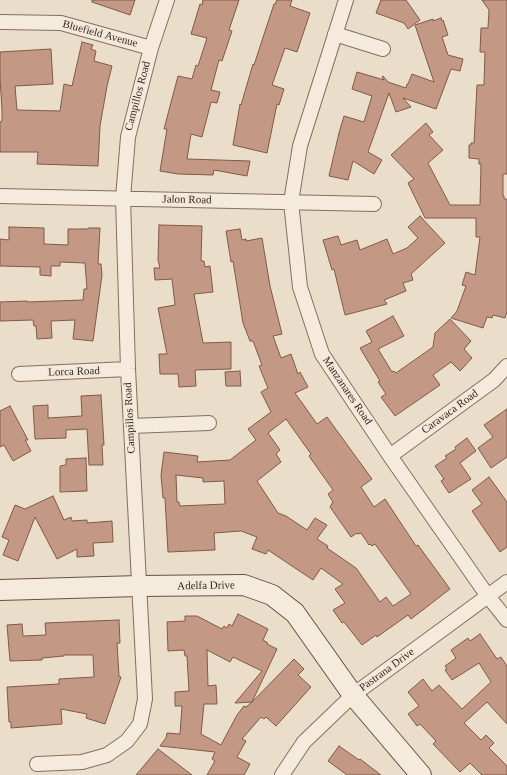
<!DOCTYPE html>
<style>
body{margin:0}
canvas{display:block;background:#eaddc9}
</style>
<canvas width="507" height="775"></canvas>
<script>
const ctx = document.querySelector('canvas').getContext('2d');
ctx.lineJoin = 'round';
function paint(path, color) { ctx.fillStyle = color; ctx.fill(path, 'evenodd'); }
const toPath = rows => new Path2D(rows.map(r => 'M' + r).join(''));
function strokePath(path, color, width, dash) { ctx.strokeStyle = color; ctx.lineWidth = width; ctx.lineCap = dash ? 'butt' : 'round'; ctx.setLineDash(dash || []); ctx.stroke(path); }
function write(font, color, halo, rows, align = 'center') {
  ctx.font = font + ' Georgia,serif'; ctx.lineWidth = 3.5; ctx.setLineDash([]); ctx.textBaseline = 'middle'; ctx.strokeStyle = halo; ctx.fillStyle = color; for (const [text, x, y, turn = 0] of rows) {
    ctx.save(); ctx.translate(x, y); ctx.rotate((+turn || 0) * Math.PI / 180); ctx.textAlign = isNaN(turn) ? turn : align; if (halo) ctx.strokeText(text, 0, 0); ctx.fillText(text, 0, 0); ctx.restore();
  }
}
const building = toPath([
 [92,0,135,0,130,15,92,2,92,0],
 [203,0,239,0,229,30,232,31,222,61,219,60,211,90,220,92,217,103,211,102,202,137,191,134,187,159,250,161,247,176,214,170,213,175,178,174,160,171,167,129,164,129,178,76,192,79,196,65,198,66,207,38,191,34,200,4,202,5,203,0],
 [277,0,292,0,290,6,310,13,297,52,285,48,272,85,284,89,279,105,277,104,267,153,233,145,240,104,241,105,253,64,254,65,274,4,275,4,277,0],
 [381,0,406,0,420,20,408,29,404,23,376,13,381,0],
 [482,0,507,0,507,174,503,174,503,196,504,196,504,199,507,199,507,312,505,318,493,315,492,318,487,317,483,328,451,318,457,311,466,286,462,285,466,272,475,275,480,237,476,237,476,218,425,218,408,183,414,179,391,155,426,123,433,132,429,135,443,150,428,163,450,205,480,205,481,164,479,164,479,159,469,158,469,145,471,145,471,143,474,143,477,85,484,85,485,52,480,52,481,28,488,28,489,10,482,0],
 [441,18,442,21,443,20,448,35,442,37,448,55,463,59,460,71,451,69,436,109,403,98,411,107,396,112,389,93,368,152,382,160,374,174,353,161,348,180,329,176,339,133,344,116,364,122,372,96,352,89,357,72,384,80,382,77,383,76,388,82,406,88,407,84,408,84,412,74,434,82,415,25,433,19,433,21,441,18],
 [82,42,93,45,91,49,96,51,94,61,112,66,107,86,100,126,98,166,37,164,38,152,0,152,0,122,2,121,2,110,0,78,0,52,51,49,53,84,15,86,17,110,60,111,64,84,72,86,82,42],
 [420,216,445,243,411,274,413,280,403,283,406,291,384,300,387,304,345,315,334,269,332,270,323,240,338,236,341,245,357,240,360,250,387,239,393,254,407,248,418,238,408,227,420,216],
 [159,225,202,226,201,261,204,261,205,267,210,266,213,292,194,294,203,343,231,342,231,369,195,370,196,386,179,387,178,374,160,374,159,354,167,354,158,308,175,305,172,279,155,280,154,268,160,268,158,260,159,225],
 [9,227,44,228,44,244,68,245,68,229,88,229,88,228,100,228,98,264,101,264,102,275,93,341,73,339,75,320,51,321,52,338,37,339,36,326,34,326,33,320,0,321,0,302,27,301,27,302,83,300,84,289,87,289,85,263,60,262,60,266,51,266,51,276,40,275,40,267,0,266,0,239,9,240,9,227],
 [240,229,242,240,246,239,246,241,262,238,270,286,282,334,273,336,281,358,291,354,298,374,300,372,308,387,295,393,317,424,327,417,372,479,361,487,374,507,385,499,416,546,418,545,450,589,411,619,408,615,377,637,376,635,362,645,344,622,342,623,333,610,345,603,335,589,343,584,321,568,313,580,268,550,266,554,252,549,257,537,241,531,214,533,215,550,168,552,165,498,163,498,161,475,164,452,198,456,197,462,230,460,256,440,248,429,271,412,261,392,268,388,259,366,262,365,253,341,250,341,243,323,233,261,231,262,226,231,240,229],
 [286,419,311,454,309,456,333,490,328,494,333,502,330,507,351,537,357,533,358,534,361,533,369,545,370,544,372,546,375,544,411,594,393,606,386,597,380,602,356,568,327,548,328,546,317,539,327,525,315,518,307,530,286,516,278,513,257,481,281,462,276,454,280,450,268,433,286,419],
 [176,475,203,478,203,482,224,481,225,504,180,506,179,502,177,502,176,475],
 [393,316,404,336,378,349,392,372,394,371,396,373,433,347,435,333,450,319,471,341,464,349,472,358,460,371,451,362,433,375,440,385,395,416,381,397,386,394,378,382,380,381,360,348,372,342,366,331,393,316],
 [240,371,241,386,226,386,225,372,240,371],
 [101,395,104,445,102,445,103,465,89,465,87,429,66,430,66,438,35,439,33,406,48,405,48,418,82,416,81,396,101,395],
 [10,406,28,440,25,440,31,451,13,461,4,445,0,447,0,411,10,406],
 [507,409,507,457,491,468,478,448,493,437,484,425,507,409],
 [467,438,476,451,460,463,471,479,449,493,441,481,444,479,435,466,447,458,445,456,456,449,455,447,467,438],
 [86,458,87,491,60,492,60,466,66,465,66,459,86,458],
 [489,477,507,502,507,547,500,552,472,511,482,504,472,490,489,477],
 [53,496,64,520,71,517,72,521,87,520,87,523,112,521,113,542,93,543,94,556,77,557,77,549,57,559,35,517,18,561,3,555,9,540,2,537,15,505,25,509,53,496],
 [238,614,268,629,263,640,268,643,267,644,277,649,252,702,294,659,304,669,298,675,311,687,276,726,266,717,264,719,261,717,242,739,246,741,237,757,250,764,244,775,207,775,215,761,212,759,215,752,160,746,166,738,167,733,180,734,182,706,175,706,175,692,189,691,187,656,185,656,184,650,168,651,167,622,185,621,185,616,197,616,222,629,224,626,227,628,229,624,232,626,238,614],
 [207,650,230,662,233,657,262,671,235,703,252,702,246,707,244,706,237,715,221,745,201,734,204,704,217,704,216,685,208,686,207,650],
 [119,620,120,643,117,643,119,676,121,677,105,724,89,719,86,718,87,714,61,709,62,724,11,728,11,722,9,722,7,687,59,684,59,679,94,677,93,655,64,655,64,656,42,658,42,660,10,661,7,625,22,624,23,636,46,635,45,623,119,620],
 [480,634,497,659,501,657,507,666,507,724,487,702,464,723,481,740,486,735,494,743,489,748,507,766,507,775,482,775,470,763,460,772,433,744,436,741,420,724,417,726,408,714,419,706,408,692,423,679,432,691,439,685,462,709,491,682,479,663,452,680,445,670,447,669,445,666,456,658,451,650,468,638,470,641,480,634],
 [339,746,359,760,360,759,381,775,347,775,328,761,339,746],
 [158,749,192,775,136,775,158,749]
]);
paint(building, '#c39884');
strokePath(building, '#815949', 1);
const street = toPath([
 [346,0,300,146,291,202,300,287,322,354,390,456,487,595,507,620],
 [2,22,61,23,151,48],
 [335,34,383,49],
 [0,196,374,204],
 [19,374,128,369],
 [131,426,209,423],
 [390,456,494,380,507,366],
 [37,764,82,762,107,755,127,741,140,724,145,699,128,369,123,198,128,137,151,48,167,0],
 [282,775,304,742,353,695,507,582]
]);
const secondary = toPath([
 [0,590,139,586,244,585,272,595,295,613,353,695,421,775]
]);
strokePath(street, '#846f60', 16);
strokePath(secondary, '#665143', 22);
strokePath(street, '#f5ebdc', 14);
strokePath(secondary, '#f5ebdc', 20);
write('11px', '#362a22', '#f2e8d8', [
 ["Bluefield Avenue",100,34,15],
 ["Campillos Road",138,96,-75],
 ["Jalon Road",187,200,1],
 ["Lorca Road",74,372,-2],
 ["Manzanares Road",347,391,56],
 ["Caravaca Road",450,412,-36],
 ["Campillos Road",130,418,-93],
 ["Adelfa Drive",206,586,-1],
 ["Pastrana Drive",387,670,-36]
]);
</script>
